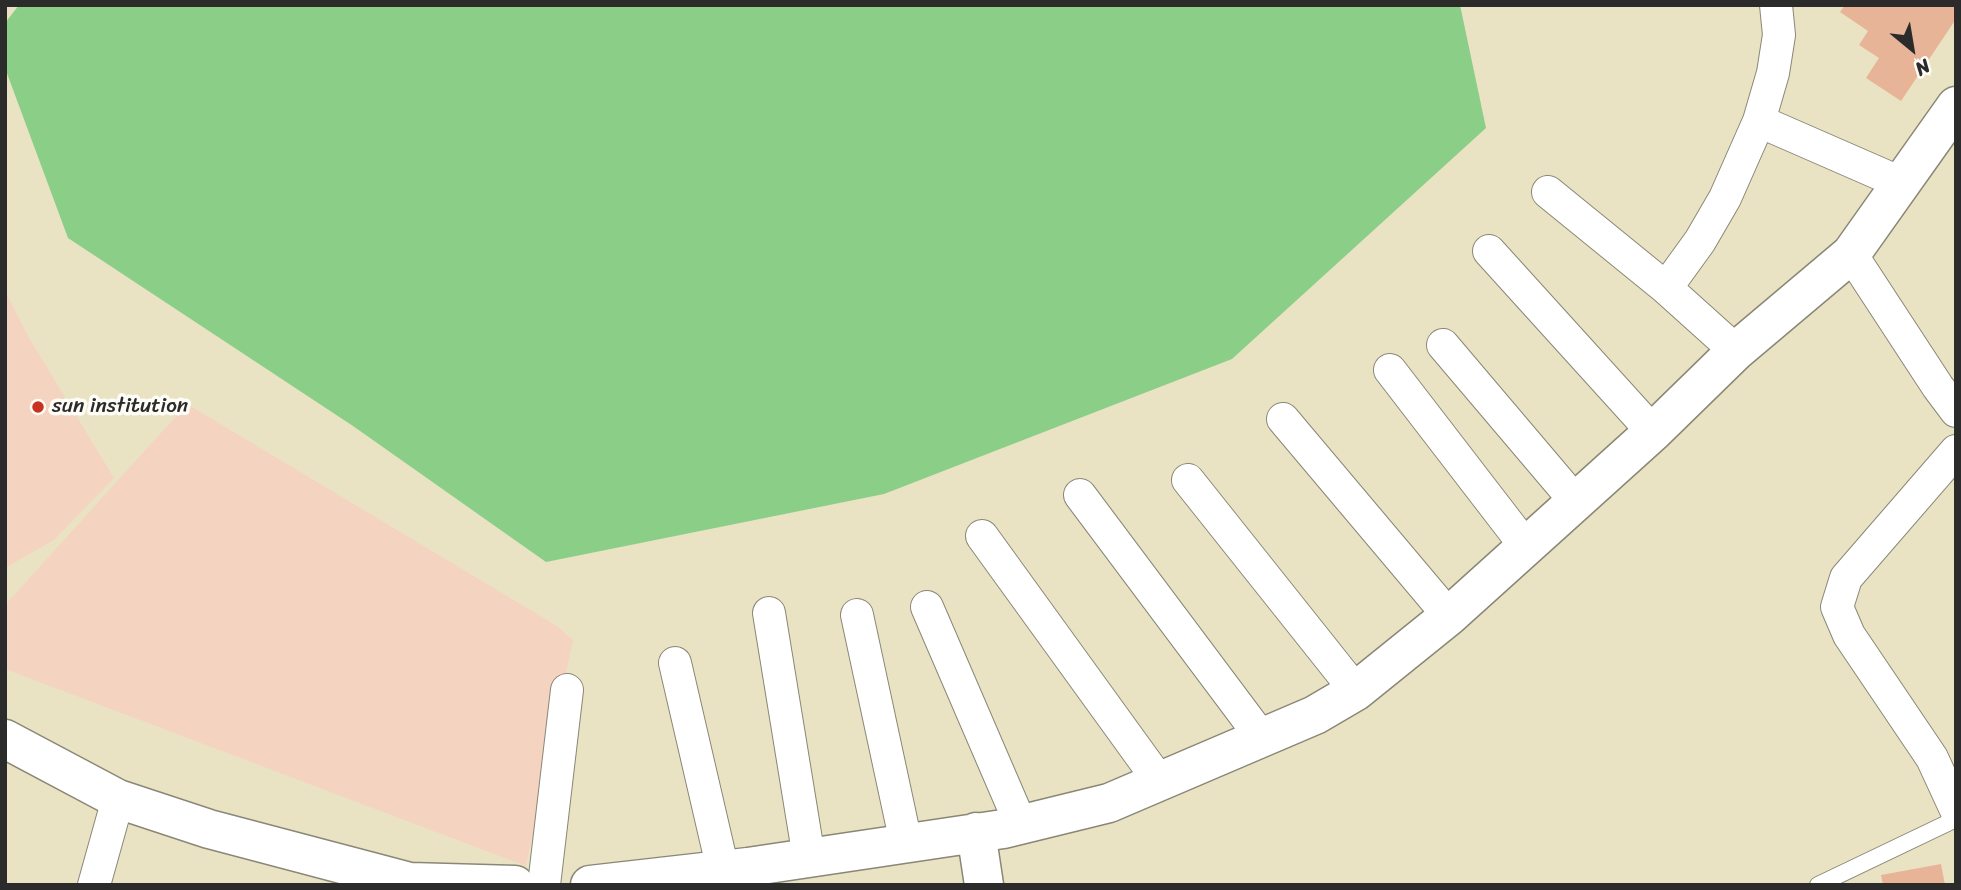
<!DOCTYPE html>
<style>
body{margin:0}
#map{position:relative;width:1961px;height:890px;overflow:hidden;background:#e9e3c3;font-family:Sriracha,sans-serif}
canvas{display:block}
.frame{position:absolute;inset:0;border:7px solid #2b2b2b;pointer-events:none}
.north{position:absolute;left:1877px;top:14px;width:70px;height:70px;-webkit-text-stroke:5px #fdfcf7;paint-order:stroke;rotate:150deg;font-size:19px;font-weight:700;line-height:28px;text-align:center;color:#2b2b2b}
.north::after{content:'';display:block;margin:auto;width:24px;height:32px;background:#2b2b2b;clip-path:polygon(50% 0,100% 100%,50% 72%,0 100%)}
</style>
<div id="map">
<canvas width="1961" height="890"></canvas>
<div class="frame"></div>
<div class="north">N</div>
</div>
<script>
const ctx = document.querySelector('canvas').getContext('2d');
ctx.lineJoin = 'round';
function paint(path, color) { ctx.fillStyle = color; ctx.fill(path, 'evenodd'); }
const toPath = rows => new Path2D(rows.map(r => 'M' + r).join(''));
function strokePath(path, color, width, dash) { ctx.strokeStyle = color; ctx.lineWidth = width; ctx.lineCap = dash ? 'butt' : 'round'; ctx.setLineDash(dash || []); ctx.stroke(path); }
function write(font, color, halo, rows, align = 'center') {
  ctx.font = font + ' Sriracha,sans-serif'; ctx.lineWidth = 7; ctx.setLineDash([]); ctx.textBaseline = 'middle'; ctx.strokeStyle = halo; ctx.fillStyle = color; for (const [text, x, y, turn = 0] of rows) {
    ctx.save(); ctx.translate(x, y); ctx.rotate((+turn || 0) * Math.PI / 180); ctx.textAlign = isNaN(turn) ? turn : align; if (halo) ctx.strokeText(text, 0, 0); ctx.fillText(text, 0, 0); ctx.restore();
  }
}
paint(toPath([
 [5,291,28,336,114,478,54,540,5,568],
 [187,404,557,626,573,640,526,866,5,669,5,605]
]), '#f5d3c1');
paint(toPath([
 [19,5,1460,5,1486,128,1232,359,884,494,546,562,353,426,68,238,5,68,5,23]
]), '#8ace87');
paint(toPath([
 [1845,5,1956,5,1956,19,1901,101,1866,78,1879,58,1859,45,1868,31,1840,12],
 [1941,864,1945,885,1883,885,1881,875]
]), '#e8b497');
const lane = toPath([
 [1818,885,1956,819]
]);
const street = toPath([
 [1759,121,1901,183],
 [1548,192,1666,288,1736,351],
 [1489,251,1653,432],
 [1851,254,1938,387,1956,411],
 [1666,288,1700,241,1725,198,1759,121,1773,73,1779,35,1776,5],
 [1443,345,1577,503],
 [1390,370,1527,548],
 [1283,419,1449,616],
 [1956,451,1846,578,1837,607,1849,635,1932,758,1956,810],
 [1188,480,1356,691],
 [1080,495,1262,738],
 [982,536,1160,782],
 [927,607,1021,825],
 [769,613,809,858],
 [857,615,906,843],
 [675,663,723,870],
 [94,885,118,799],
 [544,885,567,690]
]);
const secondary = toPath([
 [5,739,118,799,209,829,410,882,515,885],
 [976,832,984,885],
 [590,885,748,867,1003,829,1109,803,1315,715,1356,691,1449,616,1653,432,1736,351,1851,254,1956,106]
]);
strokePath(lane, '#8a8777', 18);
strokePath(street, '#8a8777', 34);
strokePath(secondary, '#8a8777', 41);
strokePath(lane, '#fff', 16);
strokePath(street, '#fff', 32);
strokePath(secondary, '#fff', 38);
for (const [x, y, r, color] of [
 [38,407,7,"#c8321e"]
]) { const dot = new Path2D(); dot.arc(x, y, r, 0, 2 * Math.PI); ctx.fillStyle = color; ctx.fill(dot); strokePath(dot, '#fdfcf7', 2.5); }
write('21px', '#2b2b2b', '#fdfcf7', [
 ["sun institution",52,407]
], 'left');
</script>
